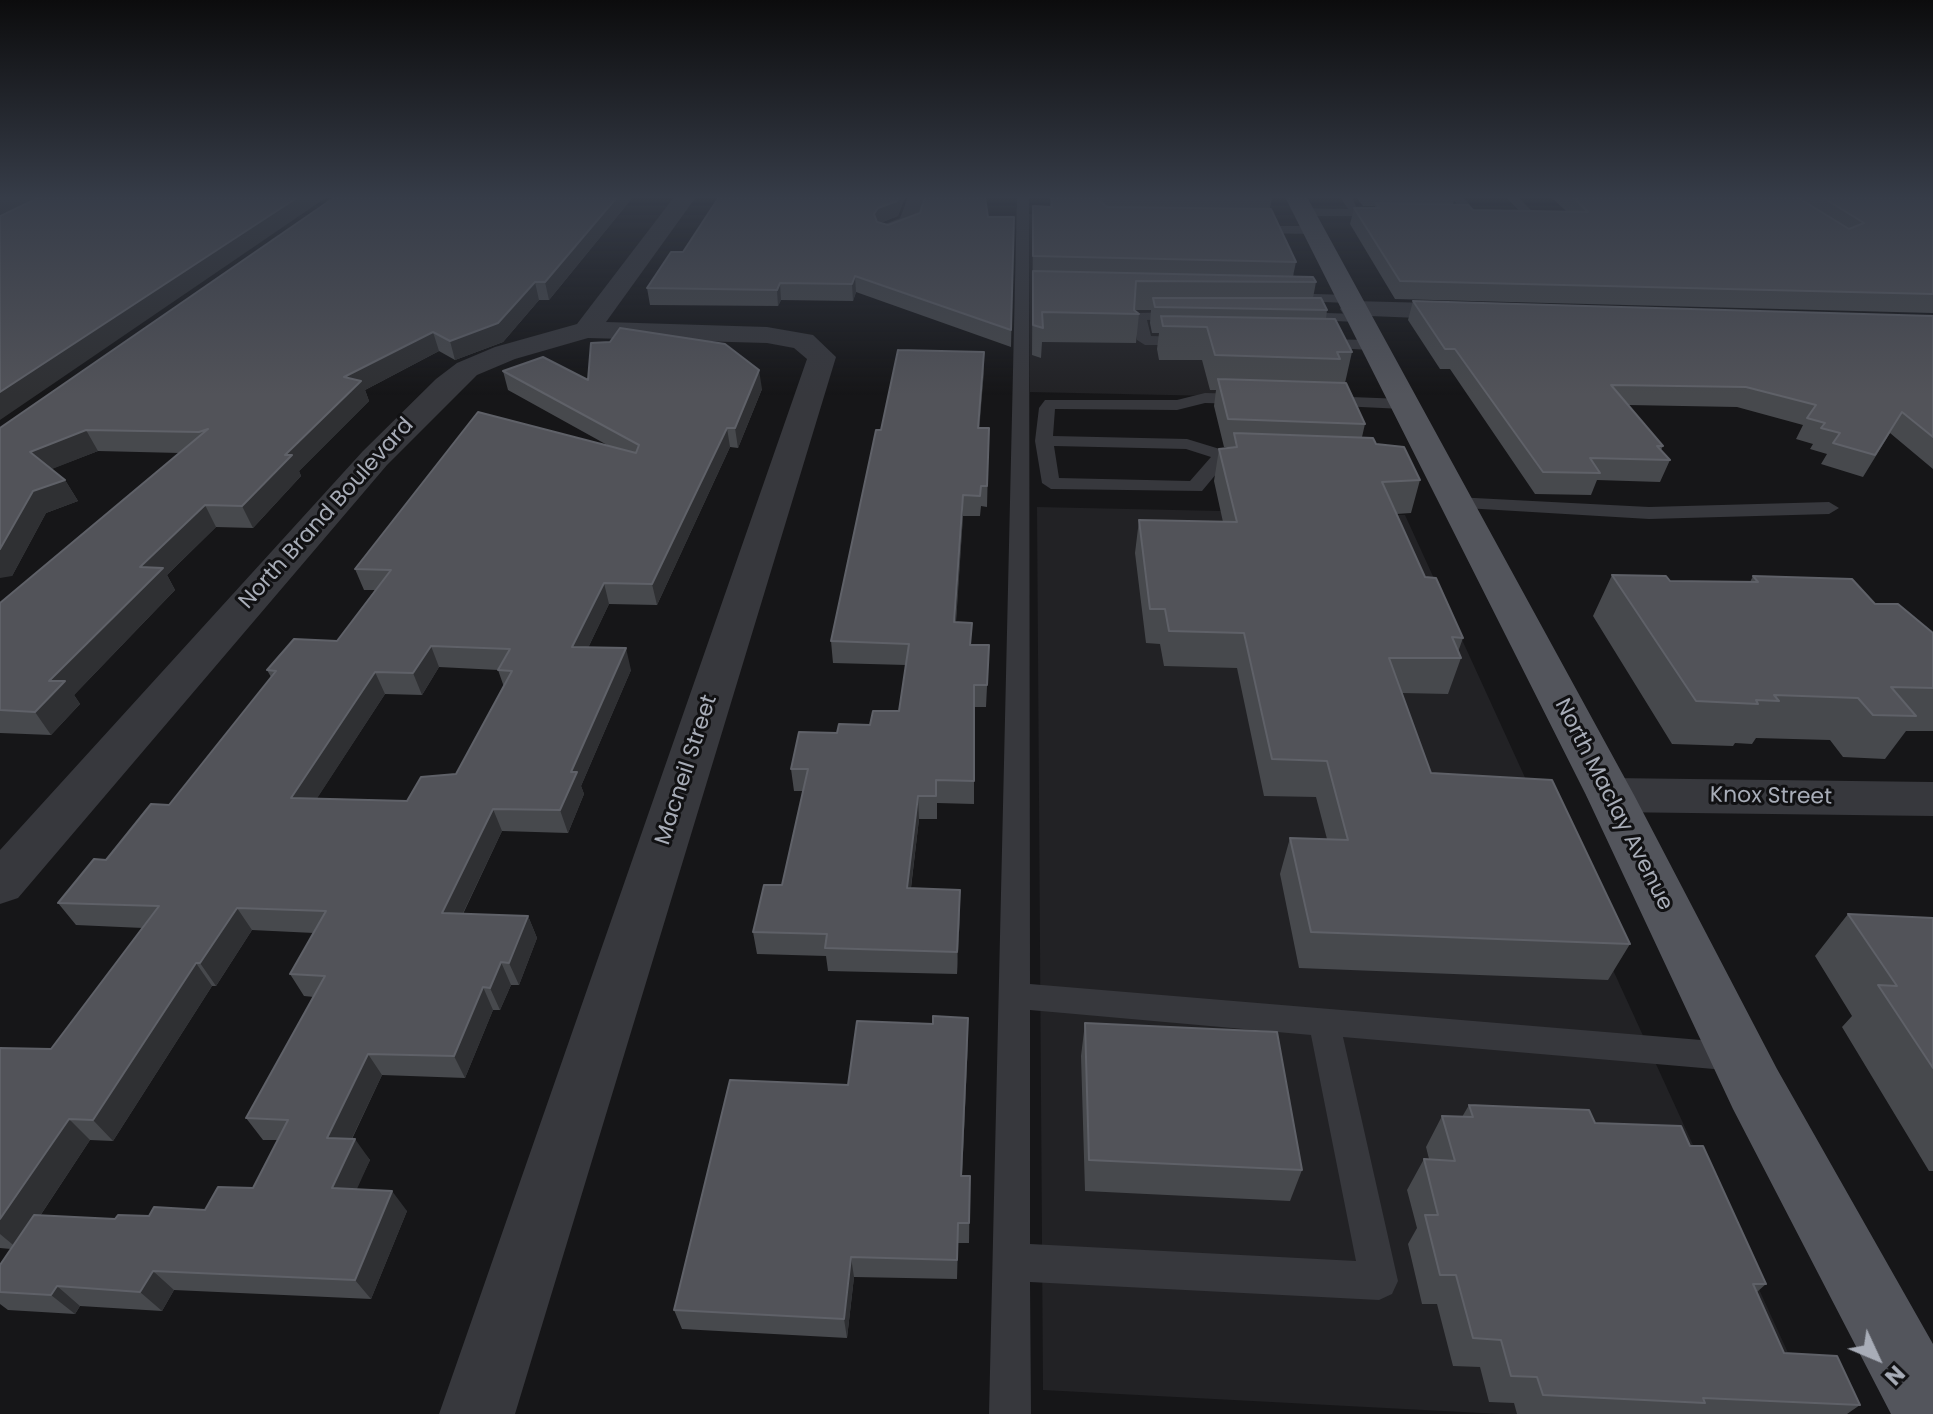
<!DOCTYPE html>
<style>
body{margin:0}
#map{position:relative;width:1933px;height:1414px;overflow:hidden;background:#161618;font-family:Poppins,sans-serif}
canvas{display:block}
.north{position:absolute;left:1837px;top:1318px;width:80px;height:80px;-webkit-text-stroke:6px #111113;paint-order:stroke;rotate:134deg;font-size:22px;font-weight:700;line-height:32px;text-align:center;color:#a8adb8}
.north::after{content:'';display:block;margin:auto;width:28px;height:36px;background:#a8adb8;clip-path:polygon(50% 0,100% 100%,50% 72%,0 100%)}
</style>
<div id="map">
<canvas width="1933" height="1414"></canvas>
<div class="north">N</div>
</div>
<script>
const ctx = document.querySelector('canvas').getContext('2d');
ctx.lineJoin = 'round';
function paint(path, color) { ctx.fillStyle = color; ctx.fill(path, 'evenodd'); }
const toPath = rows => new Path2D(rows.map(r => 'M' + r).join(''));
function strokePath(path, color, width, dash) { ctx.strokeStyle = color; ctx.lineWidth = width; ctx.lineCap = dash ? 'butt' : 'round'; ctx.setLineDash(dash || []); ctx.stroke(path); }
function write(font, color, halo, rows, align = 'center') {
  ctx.font = font + ' Poppins,sans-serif'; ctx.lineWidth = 6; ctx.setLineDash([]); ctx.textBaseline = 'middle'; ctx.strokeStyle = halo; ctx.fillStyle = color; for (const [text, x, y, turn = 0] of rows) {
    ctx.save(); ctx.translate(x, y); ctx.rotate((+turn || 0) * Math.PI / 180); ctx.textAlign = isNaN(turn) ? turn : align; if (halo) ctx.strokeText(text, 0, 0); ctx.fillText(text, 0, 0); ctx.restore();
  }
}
paint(toPath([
 [1258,197,1352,399,1030,392,1029,214,1155,216],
 [1037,507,1405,515,1816,1414,1500,1414,1043,1390]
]), '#222225');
paint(toPath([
 [1017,197,1029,197,1030,984,1737,1043,1748,1047,1753,1057,1748,1067,1737,1071,1343,1037,1398,1281,1392,1294,1379,1300,1030,1282,1031,1414,989,1414,1017,197],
 [1030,1010,1311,1035,1356,1261,1030,1244,1030,1010],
 [1340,197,1352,197,1360,216,1304,216,1298,212,1304,208,1348,209,1340,197],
 [1451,197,1463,197,1479,215,1477,218,1469,218,1451,197],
 [1506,197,1518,197,1534,213,1526,219,1494,219,1494,213,1520,212,1506,197],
 [1244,226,1313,226,1319,230,1313,234,1248,233,1244,232,1244,226],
 [1282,293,1348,295,1355,299,1348,303,1277,300,1275,297,1282,293],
 [1188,312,1188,318,1183,319,1147,320,1151,336,1188,337,1196,342,1193,345,1145,345,1137,340,1133,313,1188,312],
 [1295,312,1357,314,1364,318,1357,322,1290,319,1290,313,1295,312],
 [1317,339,1372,340,1380,345,1372,350,1312,347,1309,344,1317,339],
 [1205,393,1245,394,1253,399,1245,404,1205,403,1177,410,1055,409,1053,436,1187,439,1223,450,1248,451,1257,456,1248,461,1227,461,1202,491,1051,489,1042,483,1035,441,1039,408,1045,400,1177,400,1205,393],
 [1054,446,1186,449,1211,457,1190,481,1059,478,1054,446],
 [1325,396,1403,399,1411,404,1403,409,1319,405,1317,401,1325,396],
 [1455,497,1649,507,1829,502,1839,508,1829,514,1649,519,1448,507,1448,499,1455,497]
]), '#37383d');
paint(toPath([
 [674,197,696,197,606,322,767,327,813,335,836,357,515,1414,439,1414,807,359,794,348,767,343,588,338,515,359,477,375,387,465,18,898,0,904,0,850,363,451,436,379,457,363,495,347,577,324,674,197],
 [908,197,929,197,918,227,888,238,880,236,877,231,880,226,900,218,908,197],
 [1353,301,1470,304,1479,306,1483,312,1479,318,1470,320,1344,315,1340,309,1344,303,1353,301],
 [1610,778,1933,782,1933,816,1610,812,1593,807,1586,795,1593,783,1610,778]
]), '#37383d');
paint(toPath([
 [1285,197,1307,197,1634,795,1777,1069,1933,1344,1933,1414,1891,1414,1733,1109,1586,795,1285,197]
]), '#53555c');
paint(toPath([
 [633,197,549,300,539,300,503,342,455,360,439,351,365,390,369,401,299,471,301,476,253,528,216,527,167,575,175,590,74,695,80,704,51,735,0,733,0,603,180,453,98,451,51,469,65,480,78,501,46,513,12,576,0,428],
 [719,197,905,197,898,216,880,223,888,225,988,217,1014,217,1011,347,856,292,853,301,781,300,778,306,650,305,647,288,683,252],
 [1051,197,1272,197,1270,209,1296,262,1293,276,1316,282,1313,298,1327,310,1326,319,1352,352,1345,383,1365,424,1362,437,1376,444,1420,480,1411,513,1396,514,1425,577,1463,638,1458,652,1461,658,1448,694,1402,693,1431,773,1630,944,1608,980,1299,968,1280,874,1290,838,1327,839,1316,797,1264,796,1237,668,1164,666,1160,644,1146,643,1135,553,1139,520,1223,522,1214,481,1219,449,1231,447,1224,447,1214,406,1216,390,1210,390,1202,360,1159,360,1157,349,1159,333,1152,333,1150,323,1151,310,1134,310,1139,314,1136,343,1042,342,1041,358,1032,355,1033,206,1050,207],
 [1356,197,1455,197,1453,204,1473,210,1566,211,1551,197,1933,197,1933,313,1395,299,1350,224,1354,208,1375,208,1375,206,1363,206],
 [1413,301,1933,316,1933,469,1890,433,1863,477,1821,464,1827,454,1810,449,1813,444,1796,439,1803,425,1737,407,1628,405,1663,446,1661,450,1670,460,1660,482,1597,480,1591,495,1535,494,1450,369,1440,369,1408,320],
 [984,370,979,428,989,428,987,507,981,506,980,516,963,516,956,622,971,645,989,645,986,707,974,707,974,804,937,803,937,819,919,819,911,888,960,912,957,974,828,971,826,956,757,954,753,932,782,885,803,791,794,791,791,769,837,733,870,725,899,711,906,665,833,663,831,641,881,430],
 [503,371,588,380,762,389,738,448,730,447,657,605,609,604,588,648,631,670,581,786,584,794,568,833,502,831,463,914,528,916,537,938,519,985,511,985,500,1010,493,1010,465,1078,382,1075,352,1139,370,1160,356,1189,407,1211,371,1299,174,1290,162,1311,80,1306,75,1314,8,1310,0,1304,0,1265,11,1249,0,1248,0,1048,51,1049,143,928,76,925,58,903,169,805,271,677,267,670,337,641,375,590,364,590,355,569,609,446,508,390],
 [439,667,498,670,504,687,456,774,407,801,317,798,385,694,422,695],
 [252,930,314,933,290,974,304,996,314,997,246,1118,263,1140,278,1140,253,1188,205,1210,115,1219,40,1216,90,1140,113,1141,212,986,216,986],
 [1612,575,1670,581,1750,582,1753,576,1875,604,1933,633,1933,731,1906,731,1885,759,1843,757,1830,740,1756,738,1752,744,1735,743,1733,746,1672,744,1593,616],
 [1848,914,1933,918,1933,1171,1929,1171,1842,1027,1852,1016,1815,956],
 [1085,1023,1302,1170,1290,1201,1085,1191,1081,1056],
 [968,1040,962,1176,970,1176,969,1243,958,1243,957,1279,854,1277,847,1338,682,1329,674,1310,848,1085],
 [1469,1105,1595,1123,1690,1146,1766,1284,1757,1292,1784,1353,1860,1405,1847,1414,1517,1414,1514,1403,1489,1402,1480,1367,1453,1366,1437,1304,1422,1304,1408,1244,1417,1228,1407,1190,1424,1159,1429,1159,1426,1147,1442,1116,1462,1117]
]), '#47494d');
paint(toPath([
 [0,197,40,197,0,215],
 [298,197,327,197,0,420,0,392],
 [617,197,633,197,549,300,545,282],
 [899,197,905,197,898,216,879,223,874,229,874,214,878,208],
 [855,276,856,292,853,301,852,284],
 [535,282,539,300,503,342,455,360,450,341],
 [780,283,781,300,778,306,777,290],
 [433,332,439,351,365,390,369,401,299,471,301,476,253,528,242,506,285,455,344,377],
 [984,352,984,370,978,447,978,428],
 [759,370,762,389,738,448,735,428],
 [727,428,730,447,657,605,652,584],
 [86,430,98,451,42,473,30,452],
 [65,480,78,501,46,513,12,576,0,578,0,549,33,491],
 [963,495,963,516,954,644,954,622],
 [205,505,216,527,167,575,175,590,74,695,80,704,51,735,35,712,49,681,140,567],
 [604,583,609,604,578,669,572,647],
 [431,646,439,667,422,695,413,673],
 [626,648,631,670,581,786,584,794,568,833,560,810,571,772],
 [375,672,385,694,303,820,291,798],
 [918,796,919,819,908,911,907,888],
 [493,809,502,831,452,936,442,913],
 [960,890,960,912,957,974,957,952],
 [237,908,252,930,216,986,200,963],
 [528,916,537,938,519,985,509,963],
 [501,962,511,985,500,1010,490,988],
 [196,963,212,986,113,1141,93,1120],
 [483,987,493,1010,465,1078,454,1056],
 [968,1018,968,1040,961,1196,961,1176],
 [368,1054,382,1075,342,1159,327,1138],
 [69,1119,90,1140,18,1249,0,1234,0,1219],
 [355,1139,370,1160,348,1209,332,1188],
 [392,1191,407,1211,371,1299,355,1280],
 [851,1257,854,1277,847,1338,844,1319],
 [153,1271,174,1290,162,1311,140,1292],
 [57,1286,80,1306,75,1314,51,1295]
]), '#2f3033');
const building = toPath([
 [40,197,298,197,0,392,0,216,40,197],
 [335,197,617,197,545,282,535,282,498,323,450,341,433,332,344,377,361,381,285,455,292,455,242,506,205,505,140,567,163,568,49,681,65,681,35,712,0,710,0,603,208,429,199,432,86,430,30,452,65,480,33,491,0,549,0,428,335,197],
 [719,197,899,197,897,201,878,208,874,214,877,222,888,225,920,213,925,197,985,197,988,217,1014,217,1011,330,855,276,852,284,780,283,777,290,647,288,671,252,683,252,719,197],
 [1051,197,1104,197,1100,201,1107,207,1271,209,1296,262,1033,256,1033,206,1052,207,1051,197],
 [1573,197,1797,197,1849,229,1864,223,1822,197,1933,197,1933,294,1400,281,1354,208,1379,208,1376,203,1468,205,1473,210,1588,212,1573,197],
 [1033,271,1313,277,1316,282,1136,281,1134,310,1139,314,1042,312,1043,328,1033,325,1033,271],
 [1153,298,1321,298,1327,310,1155,307,1153,298],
 [1413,301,1933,316,1933,437,1902,412,1875,455,1833,443,1840,433,1821,428,1825,423,1807,418,1816,405,1746,387,1611,385,1663,446,1657,446,1670,460,1590,458,1600,473,1543,472,1455,349,1445,349,1413,301],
 [1161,316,1335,319,1352,352,1337,352,1340,359,1215,355,1207,327,1163,326,1161,316],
 [620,328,725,344,759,370,735,428,727,428,652,584,604,583,572,647,626,648,571,772,577,772,560,810,493,809,442,913,528,916,509,963,501,962,490,988,483,987,454,1056,368,1054,327,1138,355,1139,332,1188,392,1191,355,1280,153,1271,140,1292,57,1286,51,1295,0,1292,0,1265,34,1215,115,1219,118,1215,149,1216,154,1207,205,1210,218,1187,253,1188,288,1120,246,1118,325,976,290,974,326,911,237,908,200,963,196,963,93,1120,69,1119,0,1219,0,1048,51,1049,159,906,58,903,94,859,106,860,151,804,169,805,276,671,267,670,294,639,337,641,391,570,355,569,478,412,636,453,639,445,503,371,543,357,588,380,591,343,610,342,620,328],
 [431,646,510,649,498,670,512,671,456,774,421,777,407,801,291,798,375,672,413,673,431,646],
 [898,350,984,352,978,428,989,428,987,486,981,486,980,496,963,495,954,622,972,623,970,645,989,645,987,685,974,685,974,781,936,780,936,796,918,796,907,888,960,890,957,952,825,948,827,934,753,932,764,885,782,885,808,769,791,769,799,732,837,733,839,724,870,725,873,711,899,711,909,644,831,641,876,430,881,430,898,350],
 [1218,379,1346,383,1365,424,1228,419,1218,379],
 [1234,433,1373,438,1376,444,1404,447,1420,480,1382,482,1425,577,1436,578,1463,638,1452,637,1461,658,1389,658,1431,773,1552,780,1630,944,1311,932,1290,838,1348,840,1327,761,1272,759,1244,633,1169,631,1165,609,1150,609,1139,520,1237,522,1219,449,1237,447,1234,433],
 [1612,575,1666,576,1670,581,1758,582,1753,576,1852,579,1875,604,1898,604,1933,633,1933,688,1891,687,1916,716,1873,715,1858,698,1774,695,1779,701,1756,700,1758,704,1696,701,1612,575],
 [1848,914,1933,918,1933,1068,1878,985,1897,986,1848,914],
 [933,1016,968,1018,961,1176,970,1176,969,1223,958,1223,957,1260,851,1257,844,1319,674,1310,730,1080,848,1085,857,1021,933,1024,933,1016],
 [1085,1023,1277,1032,1302,1170,1089,1160,1085,1023],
 [1469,1105,1589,1110,1595,1123,1681,1126,1690,1146,1703,1146,1766,1284,1753,1284,1784,1353,1837,1356,1860,1405,1703,1398,1705,1403,1543,1395,1537,1377,1511,1376,1501,1340,1473,1338,1456,1275,1440,1275,1425,1215,1438,1215,1424,1159,1455,1161,1442,1116,1473,1117,1469,1105]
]);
paint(building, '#525359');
strokePath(building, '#5f6168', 2);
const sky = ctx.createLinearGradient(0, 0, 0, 395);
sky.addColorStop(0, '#0c0c0d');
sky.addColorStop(0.5, '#363c48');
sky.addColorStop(1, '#363c4800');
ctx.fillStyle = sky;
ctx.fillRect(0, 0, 1933, 395);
write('22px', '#a8adb8', '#111113', [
 ["North Brand Boulevard",327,514,-48],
 ["Macneil Street",687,770,-72],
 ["Knox Street",1771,797,1],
 ["North Maclay Avenue",1613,805,63]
]);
</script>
